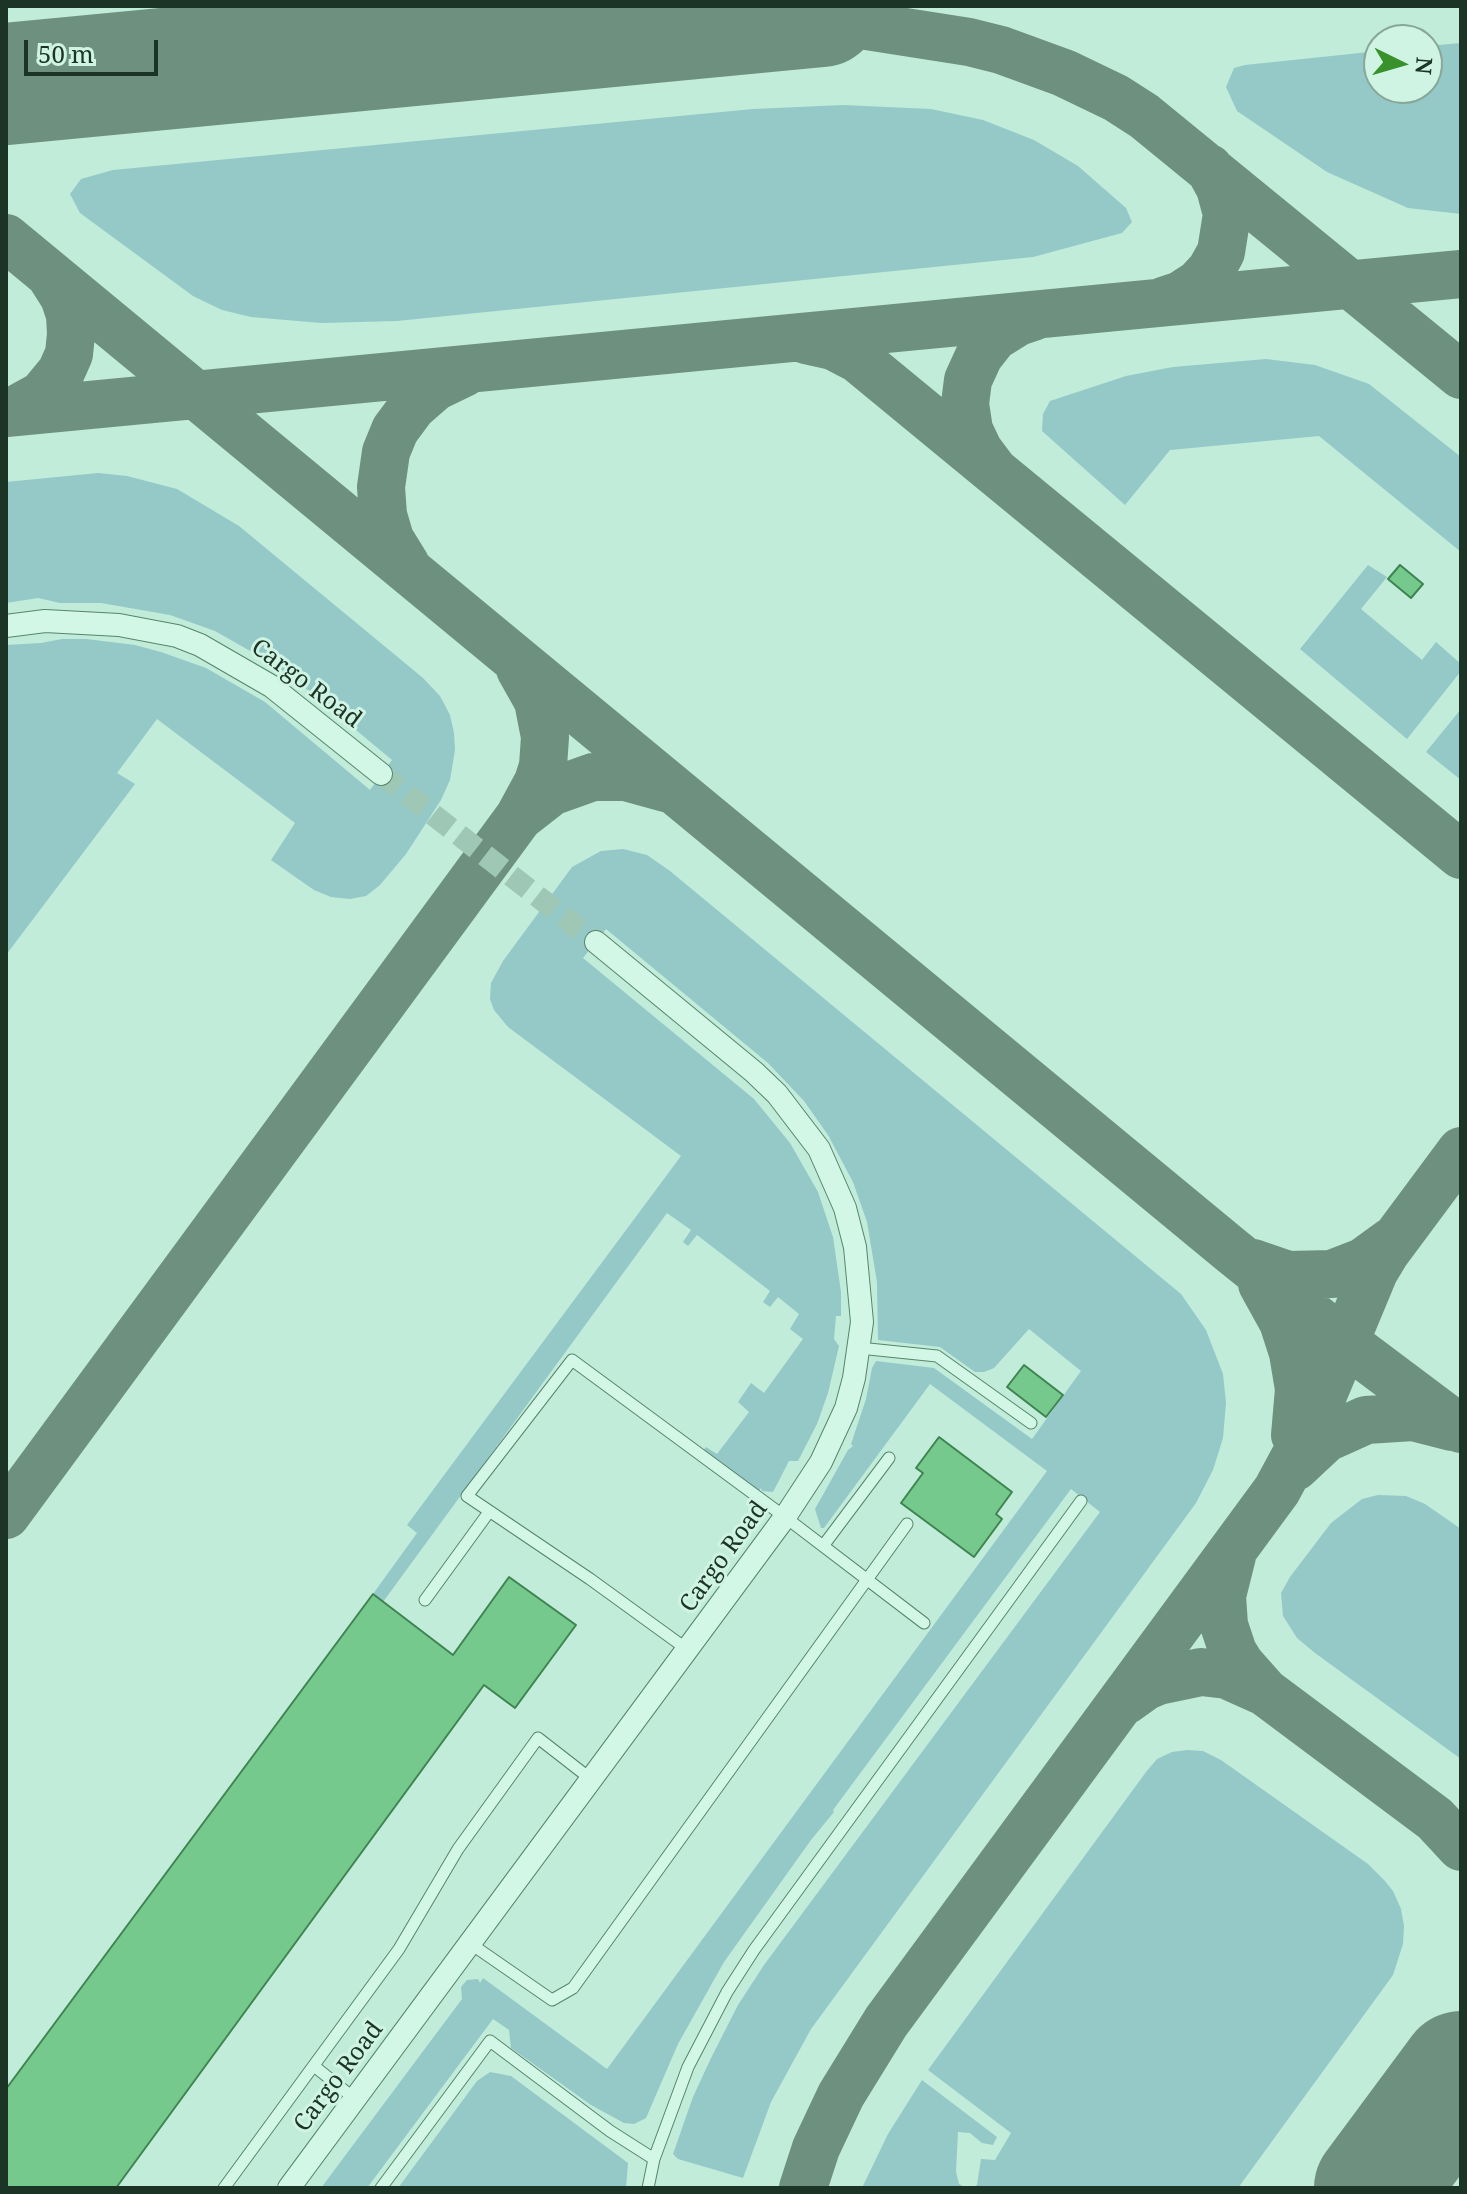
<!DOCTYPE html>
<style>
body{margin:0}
#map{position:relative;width:1467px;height:2194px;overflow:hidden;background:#c0ecd9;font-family:"Noto Serif",serif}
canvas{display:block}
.frame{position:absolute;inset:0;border:8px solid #1c3425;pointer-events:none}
.north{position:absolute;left:1363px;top:24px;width:80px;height:80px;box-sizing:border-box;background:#cff4e4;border:2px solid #87a798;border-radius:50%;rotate:95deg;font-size:22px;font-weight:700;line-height:32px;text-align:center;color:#1c3425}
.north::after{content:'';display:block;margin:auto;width:28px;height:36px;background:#39912b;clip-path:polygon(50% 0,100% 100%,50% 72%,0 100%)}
.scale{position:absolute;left:24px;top:40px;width:134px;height:36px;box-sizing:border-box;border:4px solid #1c3425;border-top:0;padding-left:10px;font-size:24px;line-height:28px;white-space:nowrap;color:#1c3425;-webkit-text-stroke:6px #cff4e4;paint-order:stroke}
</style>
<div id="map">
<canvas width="1467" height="2194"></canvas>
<div class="frame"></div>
<div class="north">N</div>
<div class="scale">50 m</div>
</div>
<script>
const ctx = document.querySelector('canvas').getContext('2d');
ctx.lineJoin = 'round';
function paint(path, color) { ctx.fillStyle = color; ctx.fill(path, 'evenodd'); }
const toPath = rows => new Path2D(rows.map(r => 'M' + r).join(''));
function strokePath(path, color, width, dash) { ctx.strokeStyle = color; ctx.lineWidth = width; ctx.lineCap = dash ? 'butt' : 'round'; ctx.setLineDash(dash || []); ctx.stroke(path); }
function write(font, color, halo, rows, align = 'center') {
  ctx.font = font + ' "Noto Serif",serif'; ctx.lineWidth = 6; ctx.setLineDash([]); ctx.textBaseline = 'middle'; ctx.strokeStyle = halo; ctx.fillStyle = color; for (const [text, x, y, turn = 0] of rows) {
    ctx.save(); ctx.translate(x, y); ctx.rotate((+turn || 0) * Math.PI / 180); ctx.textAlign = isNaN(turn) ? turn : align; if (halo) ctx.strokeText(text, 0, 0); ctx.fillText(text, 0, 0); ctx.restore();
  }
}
paint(toPath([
 [1461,43,1461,214,1408,208,1327,172,1237,111,1226,87,1234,68,1245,65,1379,51,1379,88,1427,88,1427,46],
 [843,105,931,109,983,120,1034,140,1078,166,1126,208,1132,222,1122,233,1033,257,397,321,321,323,251,317,222,310,193,296,80,213,70,194,81,179,113,170,753,109],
 [1266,359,1315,365,1369,384,1461,457,1461,552,1319,436,1170,450,1125,505,1042,431,1043,414,1050,401,1126,376,1173,367],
 [98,473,127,476,177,489,239,526,423,678,440,696,450,715,454,733,455,750,450,780,441,800,406,854,380,885,366,896,350,899,331,897,314,890,271,860,295,823,157,719,117,773,135,784,6,955,6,645,41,643,62,639,86,639,135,645,161,652,206,668,265,702,370,790,392,760,308,690,259,656,215,631,170,615,101,603,60,603,38,598,6,603,6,482],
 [1368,565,1387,577,1361,609,1422,660,1436,642,1461,664,1461,671,1407,739,1300,649],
 [1461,709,1461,780,1426,752],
 [623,849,647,855,670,871,1181,1294,1206,1330,1223,1374,1226,1403,1223,1438,1213,1470,1196,1503,811,2029,771,2102,743,2178,678,2159,673,2154,693,2097,711,2058,738,2005,764,1965,1100,1512,1071,1489,833,1810,834,1812,811,1840,724,1962,678,2044,646,2118,634,2124,624,2123,591,2105,511,2048,509,2030,493,2019,367,2188,321,2188,462,1999,461,1987,467,1980,478,1979,480,1983,483,1978,607,2069,1047,1471,930,1384,824,1528,821,1528,815,1509,848,1450,853,1446,851,1444,866,1399,872,1368,876,1361,934,1368,1032,1439,1081,1371,1029,1329,994,1368,984,1372,975,1372,940,1347,878,1340,877,1282,867,1222,853,1182,828,1135,804,1101,768,1063,606,929,583,958,754,1099,790,1143,818,1192,833,1237,841,1292,841,1316,836,1316,834,1339,839,1346,828,1393,817,1424,798,1461,789,1461,773,1492,762,1491,761,1488,758,1492,703,1451,706,1447,717,1454,749,1412,738,1402,751,1383,764,1393,803,1339,790,1329,799,1314,778,1297,770,1307,763,1302,770,1291,697,1235,688,1246,683,1242,691,1230,667,1213,383,1602,373,1594,417,1533,407,1525,681,1156,508,1027,494,1010,490,999,491,983,503,961,572,867,601,851],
 [1378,1495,1406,1496,1425,1504,1461,1529,1461,1759,1315,1653,1297,1638,1283,1616,1281,1593,1290,1577,1331,1523,1362,1499],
 [1187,1750,1203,1751,1221,1760,1368,1864,1384,1880,1393,1891,1401,1909,1404,1926,1403,1944,1393,1975,1238,2188,971,2188,977,2185,981,2159,995,2160,1011,2133,928,2070,1146,1772,1157,1759,1172,1752],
 [490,2072,511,2076,628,2163,626,2188,398,2188,477,2081],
 [922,2080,997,2137,993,2145,982,2143,970,2133,958,2132,956,2172,959,2184,966,2188,862,2188,888,2134]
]), '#94c9c8');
strokePath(toPath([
 [604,27,746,22,854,24,969,42,1001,50,1064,73,1116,98,1144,116,1461,375],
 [6,71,41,74,137,72],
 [6,238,1232,1251,1345,1342,1461,1429],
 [1163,301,1181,295,1198,284,1211,270,1221,252,1227,214,1220,188,1209,168],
 [806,340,833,346,858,359,994,471,979,451,969,430,965,404,968,380,979,356,994,337,1018,322,1033,317],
 [11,412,42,395,61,372,69,354,71,334,70,315,64,297,52,278],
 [6,413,1461,274],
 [994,471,1461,855],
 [406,565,390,539,383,515,381,487,386,452,395,430,412,407,435,387,464,373],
 [520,669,538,701,545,737,543,766,538,782,519,817,551,792,593,777,626,777,666,788],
 [1253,1263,1288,1275,1332,1274,1363,1262,1392,1241],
 [1262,1284,1283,1322,1293,1353,1299,1389,1295,1435],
 [1295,1467,1326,1438,1366,1420,1413,1417,1452,1427],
 [6,1515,519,817],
 [1265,1692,1435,1819,1461,1847],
 [1125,1701,1146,1686,1158,1681,1201,1672,1227,1675,1265,1692,1241,1665,1233,1652,1224,1625,1222,1596,1232,1556],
 [1461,2065,1439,2102,1461,2077],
 [803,2188,816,2148,841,2095,886,2022,1277,1490,1305,1438,1374,1272,1386,1252,1461,1151]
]), '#6e907f', 48);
strokePath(toPath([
 [6,84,821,6],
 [1375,2188,1461,2072]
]), '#6e907f', 122);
const building = toPath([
 [1400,565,1423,584,1411,598,1388,579,1400,565],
 [1024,1365,1063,1395,1046,1417,1007,1387,1024,1365],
 [939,1437,1012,1492,996,1514,1002,1519,974,1557,901,1503,923,1473,916,1468,939,1437],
 [509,1577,576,1625,515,1708,484,1685,116,2188,6,2188,6,2089,373,1594,453,1655,509,1577]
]);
paint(building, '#76c98d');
strokePath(building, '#3f8351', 2);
strokePath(toPath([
 [381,774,596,942]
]), '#9fc7b5', 22, [22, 11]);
const lane = toPath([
 [859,1348,937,1356,1031,1423],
 [823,1546,889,1458],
 [425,1600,489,1512],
 [688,1650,590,1579,467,1496,572,1360,785,1517,924,1623],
 [471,1944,552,2000,573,1988,907,1524],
 [314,2066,355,2099],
 [224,2188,399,1949,458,1849,538,1738,592,1780],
 [381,2188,490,2041,610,2131,654,2159],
 [648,2188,654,2159,688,2067,727,1992,754,1950,1081,1501]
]);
const street = toPath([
 [6,626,45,621,119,625,177,636,200,645,271,686,381,774],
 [289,2188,785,1517,821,1462,846,1408,854,1378,862,1322,855,1247,845,1208,819,1149,777,1094,754,1072,596,942]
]);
strokePath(lane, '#58846a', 13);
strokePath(street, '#58846a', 24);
strokePath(lane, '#d2f7e7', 11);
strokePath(street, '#d2f7e7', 22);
write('24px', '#1c3425', '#cff4e4', [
 ["Cargo Road",306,684,37],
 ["Cargo Road",724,1557,-54],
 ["Cargo Road",339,2077,-53]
]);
</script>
